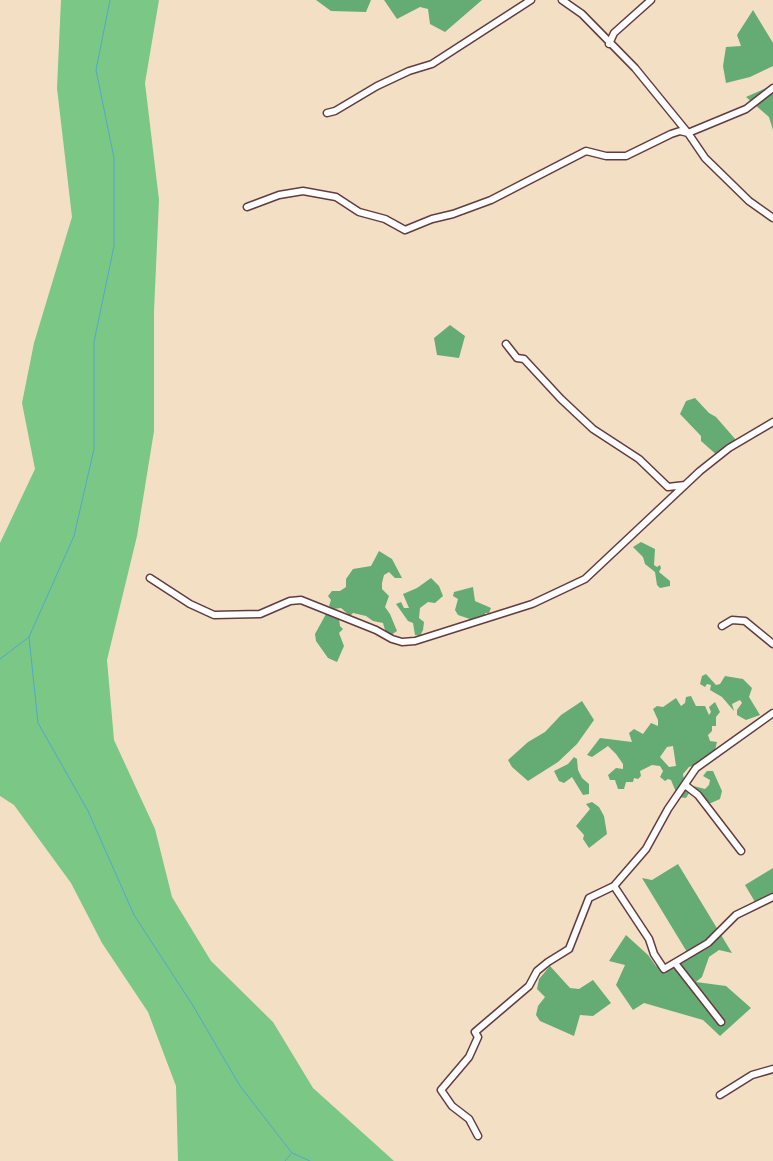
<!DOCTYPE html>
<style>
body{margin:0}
canvas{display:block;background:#f3dfc3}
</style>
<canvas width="773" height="1161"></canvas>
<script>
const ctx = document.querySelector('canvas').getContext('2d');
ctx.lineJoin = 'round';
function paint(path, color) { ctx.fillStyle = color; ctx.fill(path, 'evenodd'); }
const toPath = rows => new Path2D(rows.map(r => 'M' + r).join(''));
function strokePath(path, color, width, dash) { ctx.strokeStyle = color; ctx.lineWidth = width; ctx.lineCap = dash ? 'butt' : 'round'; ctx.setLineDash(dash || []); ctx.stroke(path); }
paint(toPath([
 [61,0,159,0,145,83,159,200,154,311,154,431,137,536,107,660,114,740,155,829,172,897,211,961,273,1022,313,1088,394,1161,178,1161,176,1086,148,1012,102,943,71,883,14,805,0,796,0,543,35,469,22,403,34,343,72,217,57,88]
]), '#7bc786');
paint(toPath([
 [316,0,371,0,366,12,331,11],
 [384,0,482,0,445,32,430,24,428,9,420,7,397,19],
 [753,10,773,43,773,66,750,77,726,83,723,66,726,47,741,46,737,35],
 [773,85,773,130,769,117,746,97],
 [450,325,465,336,459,358,437,355,434,338],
 [695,398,709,413,716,417,736,440,718,456,701,441,701,436,680,414,686,401],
 [641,542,655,549,654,565,657,567,660,565,661,568,659,572,670,581,670,586,660,588,657,585,655,572,645,564,643,557,633,547],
 [379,551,392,559,402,578,395,578,389,572,384,575,382,583,382,589,389,596,385,607,390,614,397,631,391,635,385,630,383,623,373,621,366,616,353,613,350,616,341,608,333,609,329,606,331,600,328,596,332,591,340,591,346,587,346,579,353,569,371,566],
 [431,578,439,586,443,596,435,603,428,602,420,608,419,618,424,622,423,630,420,636,415,635,413,623,408,621,396,604,401,602,404,608,409,608,403,594,417,588],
 [473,587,475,601,491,608,489,613,485,613,485,618,473,620,458,615,455,610,458,599,453,596,454,592],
 [326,614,339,619,340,626,343,629,339,633,344,646,337,662,328,658,316,641,315,634],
 [706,674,716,685,720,684,725,676,743,679,752,688,749,697,760,715,746,720,737,715,737,710,742,703,740,700,732,704,734,711,722,697,710,690,711,685,707,684,705,687,700,684,702,676],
 [691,696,696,706,705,706,709,715,711,712,709,707,715,702,720,712,716,717,716,726,712,726,712,731,708,735,710,741,717,742,715,750,699,764,689,767,683,774,684,779,686,784,705,789,709,785,710,780,703,776,707,771,713,771,722,791,720,799,711,803,705,803,702,797,694,797,689,793,686,798,678,797,671,780,668,779,665,781,660,777,663,771,660,766,652,765,640,771,641,776,638,779,634,778,633,782,626,782,624,789,618,789,615,780,610,780,608,775,616,768,623,769,623,764,616,754,608,746,592,757,587,755,600,738,632,742,629,733,634,729,643,734,651,723,658,726,658,720,653,709,657,706,663,707,676,698,681,706,685,703,686,697],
 [673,746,676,766,669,767,660,757,667,747],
 [582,701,594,720,577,744,558,762,528,781,512,767,508,760,528,742,545,732,561,715],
 [574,757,577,759,578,770,582,778,589,784,589,794,583,795,572,777,564,783,559,781,554,771,568,764],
 [592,802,599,807,604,816,607,834,589,848,583,839,584,835,576,826,590,809,586,804],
 [678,864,732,953,719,950,709,957,702,977,696,982,726,986,751,1008,720,1036,703,1020,644,1003,633,1010,616,985,625,965,609,961,626,935,648,955,656,966,668,971,687,952,642,878,652,880],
 [773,868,773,895,755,902,745,885],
 [550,966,570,988,579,989,593,980,611,1003,593,1016,580,1015,574,1036,540,1021,536,1015,538,1006,545,997,537,989,539,979]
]), '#64ac73');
strokePath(toPath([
 [110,0,96,70,114,158,114,246,94,342,94,449,74,536,29,637,38,723,88,811,134,915,192,1004,240,1086,292,1153,310,1161],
 [0,659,29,637],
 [285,1161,291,1154]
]), '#52a8ce', 1);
const minor = toPath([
 [562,0,582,14,635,68,688,133,705,158,749,201,773,218],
 [609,44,614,33,651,0],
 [327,113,335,111,377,86,409,71,432,64,531,0],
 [247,207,279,195,303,191,336,197,359,212,385,219,405,230,432,219,453,214,491,200,586,151,606,156,626,156,671,134,680,131,688,133,746,109,773,88],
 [506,344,517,358,524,359,561,399,593,429,639,459,668,487,685,485],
 [150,578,190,604,214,615,260,614,290,601,301,600,376,630,392,639,402,642,415,641,532,604,585,579,700,471,729,448,773,422],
 [722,626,732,620,745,621,773,644],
 [685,785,698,795,741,851],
 [614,886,649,939,654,954,664,969,708,943,736,915,773,897],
 [675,963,721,1022],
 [720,1095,752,1075,773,1069],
 [478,1136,469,1119,452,1106,441,1090,469,1057,478,1037,475,1032,529,986,537,971,548,962,569,949,589,898,614,886,646,849,668,809,696,768,773,713]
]);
strokePath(minor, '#633c42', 9);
strokePath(minor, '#fff', 6);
</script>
